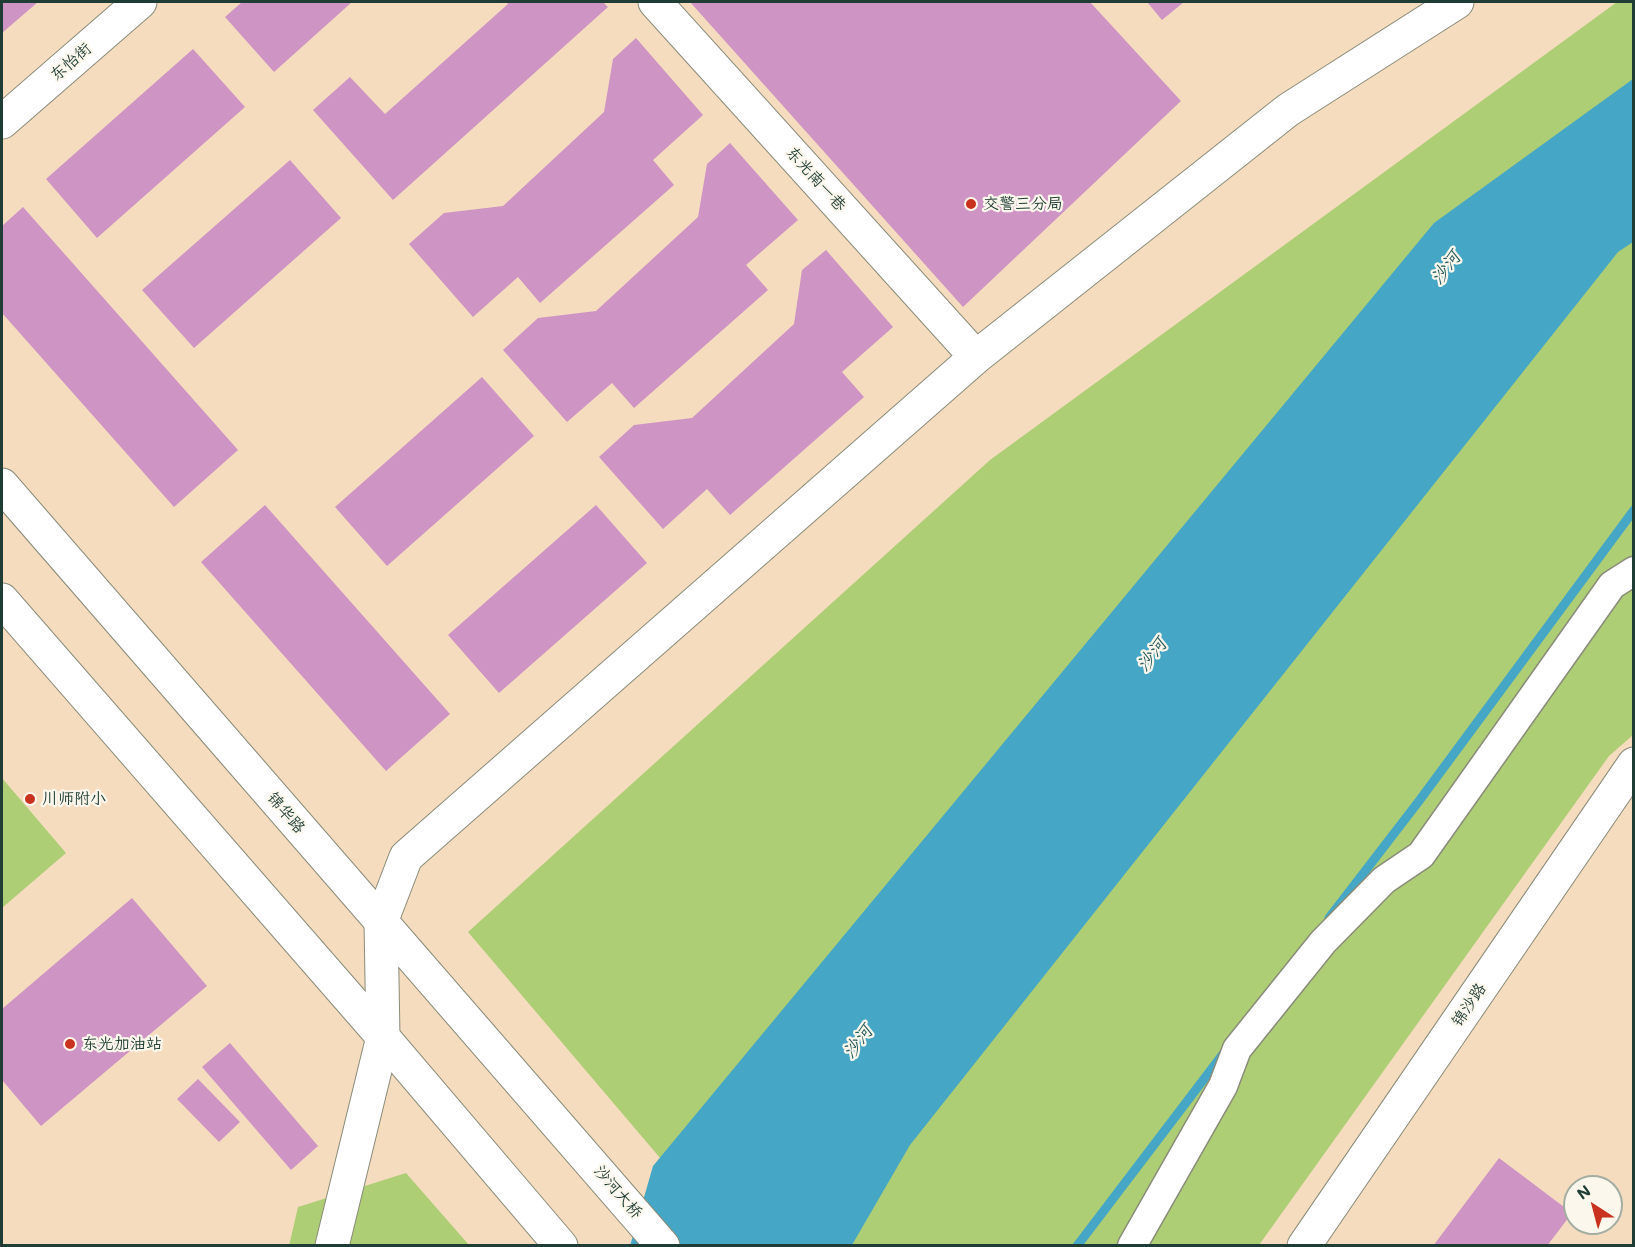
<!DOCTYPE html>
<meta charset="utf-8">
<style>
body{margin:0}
#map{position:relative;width:1635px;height:1247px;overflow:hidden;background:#f5dcbf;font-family:Mali,sans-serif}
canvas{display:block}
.frame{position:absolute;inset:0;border:3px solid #1f3d34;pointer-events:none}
.north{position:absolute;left:1563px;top:1175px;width:60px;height:60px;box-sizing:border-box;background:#fbf7ec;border:2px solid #a3ada2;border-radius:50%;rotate:324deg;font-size:16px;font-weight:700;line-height:24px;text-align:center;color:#1f3d34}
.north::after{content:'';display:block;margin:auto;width:21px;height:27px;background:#c8321e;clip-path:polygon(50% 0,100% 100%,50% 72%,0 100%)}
</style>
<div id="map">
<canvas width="1635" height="1247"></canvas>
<div class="frame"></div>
<div class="north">N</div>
</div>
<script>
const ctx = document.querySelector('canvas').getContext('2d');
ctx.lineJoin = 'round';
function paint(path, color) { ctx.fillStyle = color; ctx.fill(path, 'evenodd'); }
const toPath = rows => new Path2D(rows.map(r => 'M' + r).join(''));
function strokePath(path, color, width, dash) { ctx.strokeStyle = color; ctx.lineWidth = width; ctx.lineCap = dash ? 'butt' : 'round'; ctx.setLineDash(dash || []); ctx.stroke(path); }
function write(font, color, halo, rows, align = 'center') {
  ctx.font = font + ' Mali,"LXGW WenKai TC",sans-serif'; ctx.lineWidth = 4.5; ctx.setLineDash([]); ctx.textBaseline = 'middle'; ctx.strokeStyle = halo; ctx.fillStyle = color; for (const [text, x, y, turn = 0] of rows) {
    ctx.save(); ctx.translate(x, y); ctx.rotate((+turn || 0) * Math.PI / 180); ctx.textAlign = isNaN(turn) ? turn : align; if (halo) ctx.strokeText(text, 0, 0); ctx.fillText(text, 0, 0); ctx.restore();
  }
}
paint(toPath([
 [1617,2,1633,2,1633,735,1609,756,1259,1245,734,1245,468,932,990,460],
 [2,778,66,853,2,908],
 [406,1173,469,1245,289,1246,298,1207]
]), '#aece75');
paint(toPath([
 [1633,79,1633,242,1618,252,910,1145,852,1245,630,1246,653,1166,1434,223]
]), '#45a7c5');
strokePath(toPath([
 [1329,918,1419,801,1634,510],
 [1077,1246,1223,1054]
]), '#45a7c5', 9);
paint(toPath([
 [2,2,38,2,2,33],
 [242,2,352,2,274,72,225,17],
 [506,2,603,2,608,7,393,200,313,110,350,77,385,114,508,4],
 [690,2,1090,2,1181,101,963,307],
 [1147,2,1184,2,1162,20],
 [636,38,703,115,653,160,674,185,540,303,518,277,473,317,409,244,444,213,503,206,604,112,613,59],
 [193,49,245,107,97,238,46,179],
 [730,143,798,220,746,265,768,290,634,408,612,383,567,422,503,350,538,318,596,311,698,217,707,164],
 [290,160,341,218,194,348,142,290],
 [23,207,238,450,174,507,2,313,2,226],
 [826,250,893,327,842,372,864,397,730,515,707,489,663,529,599,457,634,425,692,418,794,324,802,270],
 [482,377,534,436,387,566,335,507],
 [265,505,450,714,386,771,201,562],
 [596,505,647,563,499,693,448,635],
 [132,898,207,986,41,1126,2,1080,2,1009],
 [230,1043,318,1146,291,1170,202,1067],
 [198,1079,240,1122,219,1142,177,1099],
 [1499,1158,1572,1213,1547,1246,1433,1246]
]), '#ce94c4');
const pedestrian = toPath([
 [1132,1246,1223,1086,1237,1049,1323,942,1384,880,1421,855,1612,585,1634,571]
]);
const minor = toPath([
 [655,2,976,357],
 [2,122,140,2],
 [332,1246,383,1037,381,922,406,857,976,357,1288,110,1457,2],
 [1304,1246,1634,764]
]);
const primary = toPath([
 [2,485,663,1246],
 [2,600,383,1037,561,1246]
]);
strokePath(pedestrian, '#8a8c7a', 31);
strokePath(minor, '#8a8c7a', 35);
strokePath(primary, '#8a8c7a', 35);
strokePath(pedestrian, '#fff', 28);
strokePath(minor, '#fff', 33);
strokePath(primary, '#fff', 33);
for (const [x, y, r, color] of [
 [971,204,6,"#c8321e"],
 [30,799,6,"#c8321e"],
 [70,1044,6,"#c8321e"]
]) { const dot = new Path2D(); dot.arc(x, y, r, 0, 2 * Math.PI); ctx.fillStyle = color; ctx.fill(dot); strokePath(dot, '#fbf7ec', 2); }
write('16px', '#1f3d34', '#fbf7ec', [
 ["东怡街",71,62,-41],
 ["东光南一巷",816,179,48],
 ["锦华路",286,813,49],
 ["锦沙路",1469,1005,-56],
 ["沙河大桥",618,1192,49]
]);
write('16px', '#1f3d34', '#fbf7ec', [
 ["交警三分局",983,204],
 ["川师附小",42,799],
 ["东光加油站",82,1044]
], 'left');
write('italic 18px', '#2a5d60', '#fbf7ec', [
 ["沙河",1446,268,-53],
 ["沙河",1152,655,-53],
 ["沙河",858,1042,-53]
]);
</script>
